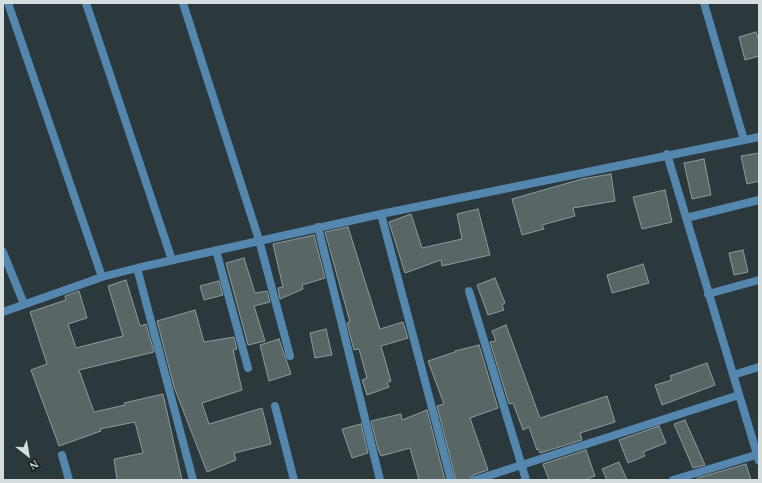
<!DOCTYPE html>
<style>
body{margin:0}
#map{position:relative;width:762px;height:483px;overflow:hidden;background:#2c393c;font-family:Georgia,serif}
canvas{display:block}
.frame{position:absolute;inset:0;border:4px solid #d5dddf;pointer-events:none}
.north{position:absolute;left:8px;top:435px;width:40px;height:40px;-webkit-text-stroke:3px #191f20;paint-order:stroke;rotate:149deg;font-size:11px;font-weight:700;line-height:16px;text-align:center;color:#d5dddf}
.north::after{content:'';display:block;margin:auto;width:14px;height:18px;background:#d5dddf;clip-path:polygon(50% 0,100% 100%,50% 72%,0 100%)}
</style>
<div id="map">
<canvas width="762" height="483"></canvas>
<div class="frame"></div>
<div class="north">N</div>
</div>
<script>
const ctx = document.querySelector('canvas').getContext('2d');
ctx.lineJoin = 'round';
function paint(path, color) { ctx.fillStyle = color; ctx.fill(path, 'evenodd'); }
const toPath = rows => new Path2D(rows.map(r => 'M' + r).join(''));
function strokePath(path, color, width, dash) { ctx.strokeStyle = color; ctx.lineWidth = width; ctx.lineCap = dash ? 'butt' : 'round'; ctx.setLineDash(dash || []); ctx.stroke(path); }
const building = toPath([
 [756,32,759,41,759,56,745,60,739,37,756,32],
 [759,153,759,181,747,184,741,156,759,153],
 [704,159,711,195,692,199,684,163,704,159],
 [611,174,615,201,573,208,575,216,542,225,544,229,522,235,512,199,582,179,611,174],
 [665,190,672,222,642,229,633,197,665,190],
 [478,209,490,255,442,266,441,260,405,273,389,222,411,214,422,248,462,239,457,214,478,209],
 [348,227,380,329,403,322,408,338,381,346,391,381,387,383,389,387,367,395,362,380,367,378,359,349,354,350,347,323,350,322,325,232,348,227],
 [314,235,325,278,302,285,303,289,280,299,278,288,283,287,273,244,314,235],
 [743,250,748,272,734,275,729,253,743,250],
 [244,258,255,293,267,291,270,302,254,306,265,341,248,345,226,263,244,258],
 [643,264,649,283,612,293,607,275,643,264],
 [495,278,505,303,502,305,504,310,488,315,477,285,495,278],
 [126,280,140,326,146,324,154,352,79,370,94,412,125,405,124,403,163,394,182,480,117,480,114,459,143,453,135,422,100,429,101,431,59,446,31,370,47,364,30,312,66,300,65,296,79,291,87,318,68,324,76,348,123,336,108,286,126,280],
 [219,281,223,295,204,300,200,286,219,281],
 [195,310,204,342,234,337,237,349,233,350,242,390,202,403,209,424,262,408,271,444,234,453,236,460,207,472,174,387,157,321,195,310],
 [506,325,540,418,607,396,615,422,580,433,582,440,540,453,538,449,537,450,529,427,523,430,513,403,509,404,490,342,496,341,492,331,506,325],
 [326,329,332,355,315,358,310,333,326,329],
 [279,339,291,374,269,381,260,345,279,339],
 [479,345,498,408,470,418,488,470,473,475,470,480,456,480,437,406,444,404,428,361,455,352,455,351,479,345],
 [707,363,715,385,662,405,655,385,672,380,670,376,707,363],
 [427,410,445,480,419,480,410,448,381,456,378,449,371,421,401,414,402,420,427,410],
 [685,420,705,465,693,468,674,424,685,420],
 [361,424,368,453,352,458,342,429,361,424],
 [659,426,666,443,643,452,645,456,628,463,619,440,659,426],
 [586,450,595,476,584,480,549,480,543,464,586,450],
 [619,462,627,480,607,480,602,469,619,462],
 [746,464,751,480,698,480,697,478,746,464]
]);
paint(building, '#586765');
strokePath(building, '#8c9c9a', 1);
strokePath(toPath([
 [8,3,102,277],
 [86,3,172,260],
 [183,3,259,240,290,356],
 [704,3,744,140],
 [667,154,759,461],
 [381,214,451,480],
 [686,218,759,200],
 [318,227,380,480],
 [216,250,248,368],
 [3,252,24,304],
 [137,268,193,480],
 [469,291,526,480],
 [708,294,759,280],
 [3,312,102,277,137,268,381,214,759,137],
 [733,375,759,367],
 [275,406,294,480],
 [62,455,69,480],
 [475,480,739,395],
 [673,480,759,454]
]), '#5487ad', 8);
</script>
